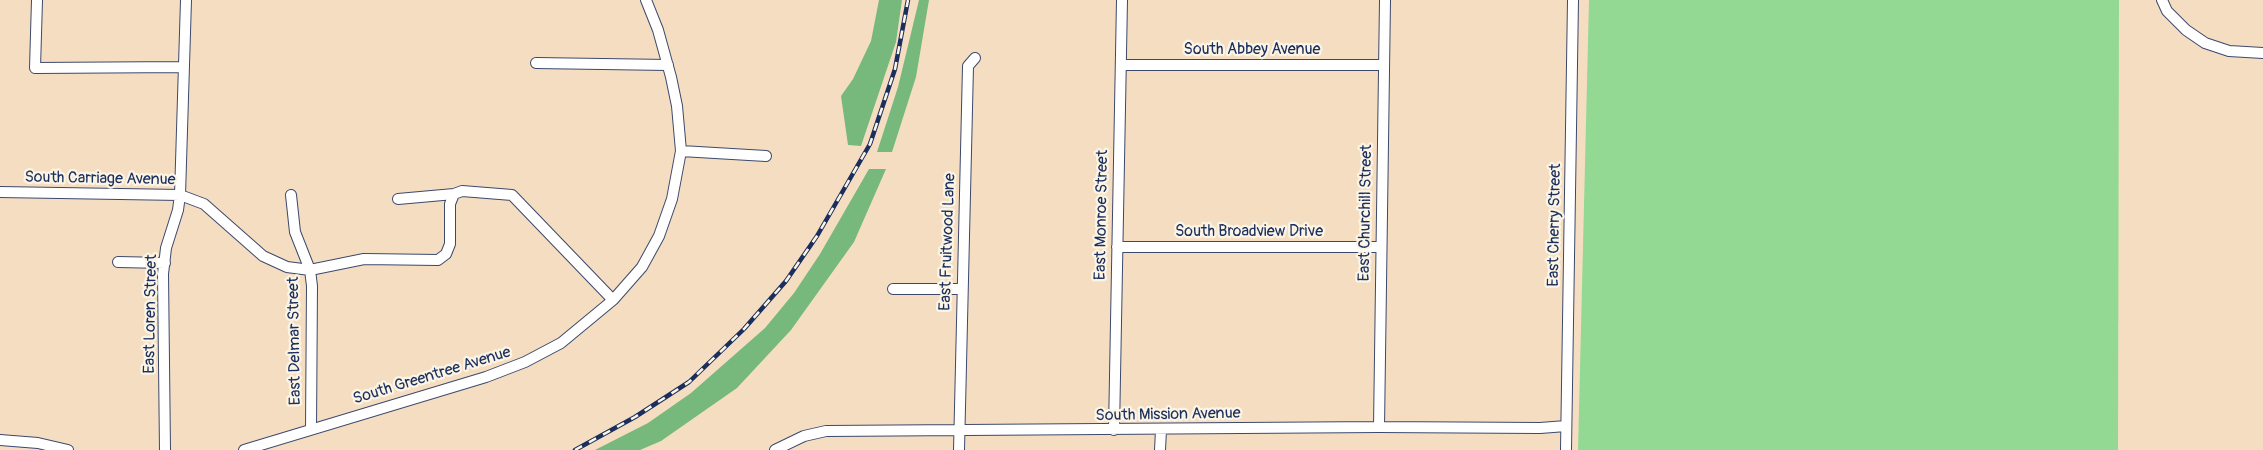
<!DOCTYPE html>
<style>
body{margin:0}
canvas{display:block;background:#f5ddc1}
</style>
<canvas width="2263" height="450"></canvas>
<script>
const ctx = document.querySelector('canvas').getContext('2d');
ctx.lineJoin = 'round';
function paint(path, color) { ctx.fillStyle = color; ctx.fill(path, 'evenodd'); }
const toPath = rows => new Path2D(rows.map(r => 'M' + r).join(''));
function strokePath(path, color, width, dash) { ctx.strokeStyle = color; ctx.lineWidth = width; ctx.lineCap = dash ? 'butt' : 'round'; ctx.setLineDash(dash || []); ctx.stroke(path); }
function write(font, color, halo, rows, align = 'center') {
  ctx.font = font + ' Pangolin,sans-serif'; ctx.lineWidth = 4.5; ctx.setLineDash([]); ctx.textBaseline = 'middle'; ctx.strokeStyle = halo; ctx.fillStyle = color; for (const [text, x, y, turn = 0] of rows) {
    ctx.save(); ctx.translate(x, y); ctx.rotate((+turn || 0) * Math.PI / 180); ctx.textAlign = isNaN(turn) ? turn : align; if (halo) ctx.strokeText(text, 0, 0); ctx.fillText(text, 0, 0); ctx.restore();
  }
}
paint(toPath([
 [1589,0,2119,0,2118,450,1578,450]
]), '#94d993');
paint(toPath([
 [879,0,902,0,896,42,861,146,848,145,841,96,853,79,871,41],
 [919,0,929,0,916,77,892,152,877,152,898,87],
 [869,169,886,169,854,242,791,330,737,388,661,441,640,450,595,450,648,423,691,393,765,328,794,293,820,254]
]), '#77b97d');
const minor = toPath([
 [37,0,35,68,182,67],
 [2162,0,2167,11,2186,30,2205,43,2229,51,2263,53],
 [536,63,668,65],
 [1121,65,1383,65],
 [681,151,766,156],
 [0,192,180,195,204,204,263,256,287,267,310,270,364,259,438,260,446,254,450,244,450,204,454,194],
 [291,195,295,232,310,270,312,286,311,429],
 [398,199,454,194,462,191,512,195,613,300],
 [1117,247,1381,247],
 [118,262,165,263],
 [893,289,961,289],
 [1379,427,1385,0],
 [1114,430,1122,0],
 [0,440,38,443,68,450],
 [165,450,163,274,166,248,178,210,180,195,186,0],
 [244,450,486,377,525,362,561,343,613,300,642,267,659,236,672,199,681,151,677,106,671,77,658,30,646,0],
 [775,450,804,436,826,431,1379,427,1540,428,1566,426],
 [959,450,968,66,975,58],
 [1160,450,1161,430],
 [1566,450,1573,0]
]);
strokePath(minor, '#3c496d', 12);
strokePath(minor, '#fff', 10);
const rail = toPath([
 [575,450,635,417,689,382,744,329,786,281,817,236,870,144,895,69,908,0]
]);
strokePath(rail, '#1b2f5e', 4.5);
strokePath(rail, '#fcf5e5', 2.5, [8]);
write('16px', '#1b2f5e', '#fcf5e5', [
 ["South Abbey Avenue",1252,50],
 ["South Carriage Avenue",100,179,1],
 ["East Churchill Street",1366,213,-89],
 ["East Monroe Street",1102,215,-89],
 ["East Cherry Street",1555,225,-89],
 ["South Broadview Drive",1249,232],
 ["East Fruitwood Lane",948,242,-88],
 ["East Loren Street",151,314,-89],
 ["East Delmar Street",295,341,-91],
 ["South Greentree Avenue",432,376,-17],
 ["South Mission Avenue",1168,415,-1]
]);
</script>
